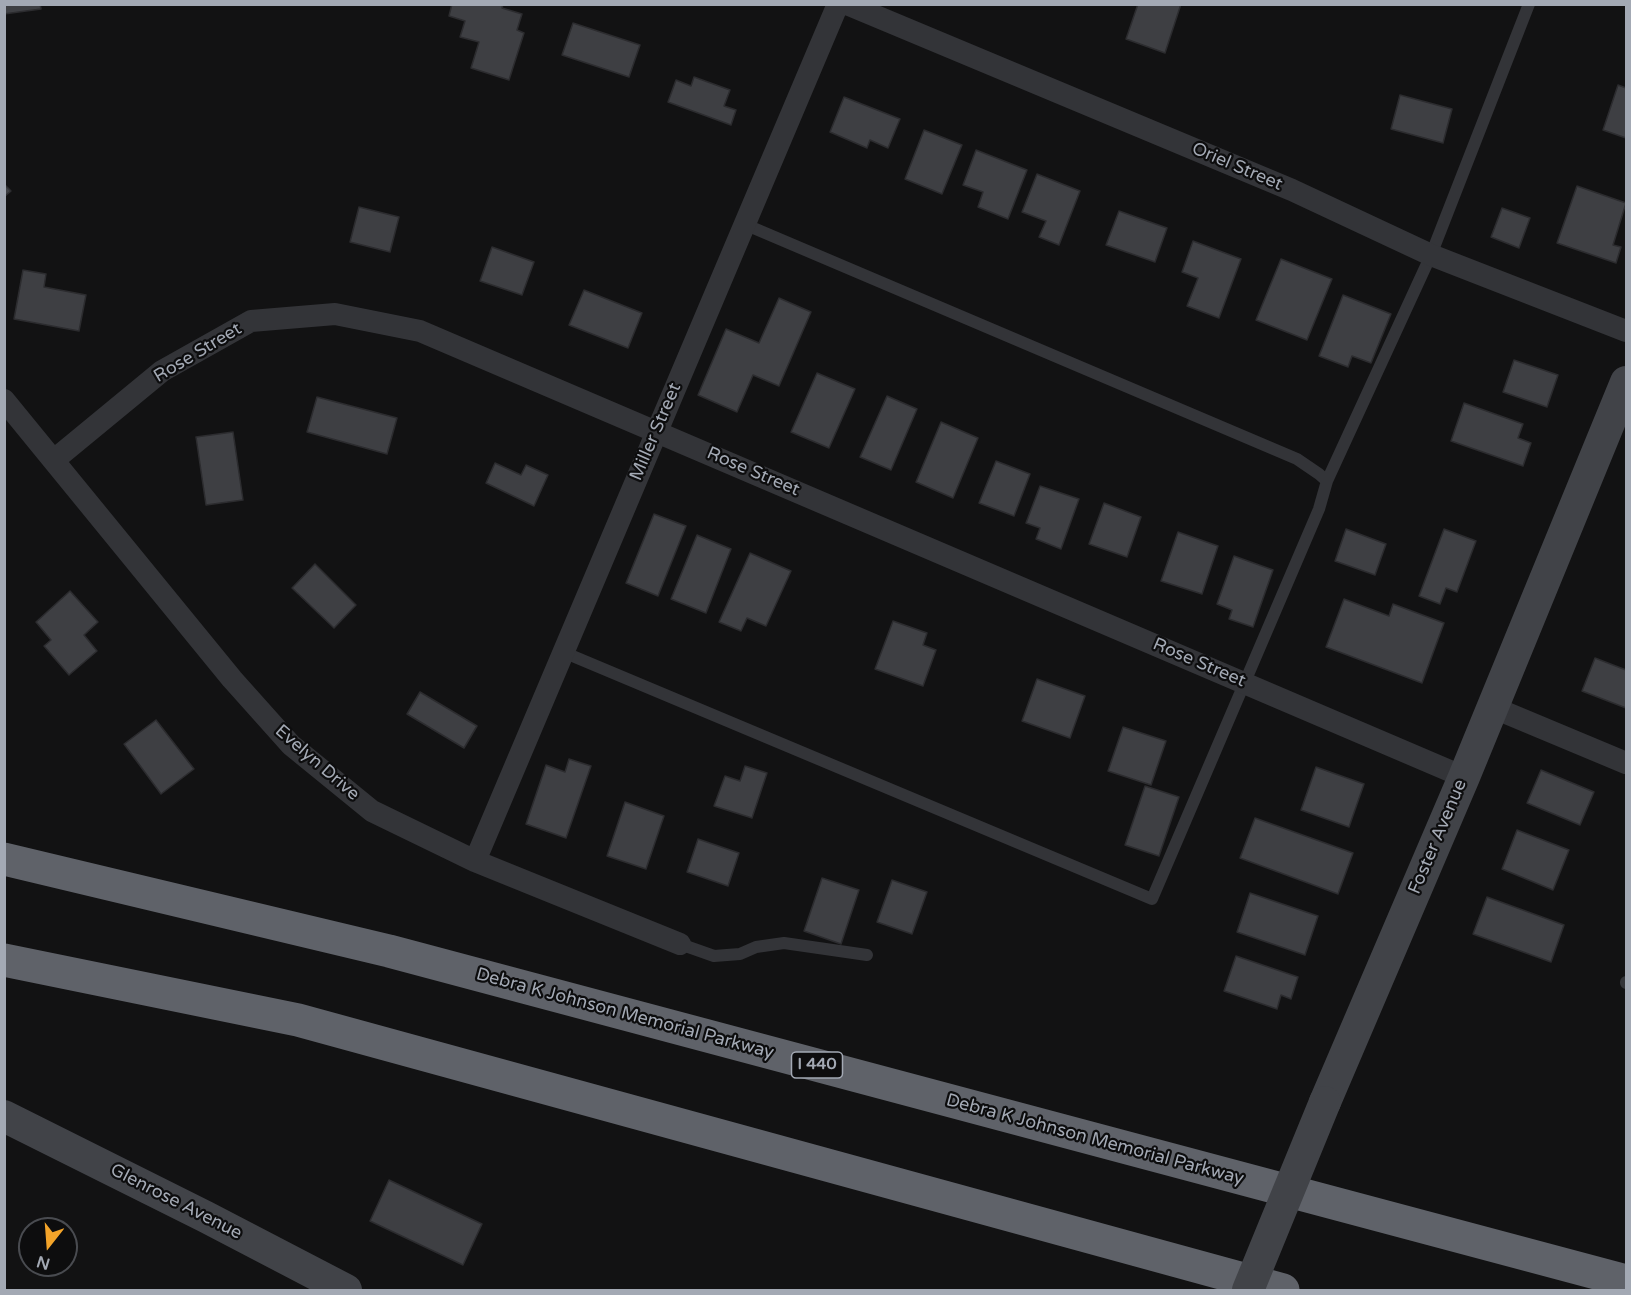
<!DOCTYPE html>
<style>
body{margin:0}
#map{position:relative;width:1631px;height:1295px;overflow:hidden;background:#121213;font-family:"Varela Round",sans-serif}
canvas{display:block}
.frame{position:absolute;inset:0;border:6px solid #a3a9b4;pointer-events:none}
.north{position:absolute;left:18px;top:1217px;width:60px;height:60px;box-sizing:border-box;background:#0d0d0e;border:2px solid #494b50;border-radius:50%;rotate:197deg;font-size:16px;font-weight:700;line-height:24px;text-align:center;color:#a3a9b4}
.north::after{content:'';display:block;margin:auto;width:21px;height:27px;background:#f3a42a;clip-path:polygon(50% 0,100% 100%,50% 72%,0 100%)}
</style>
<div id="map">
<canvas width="1631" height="1295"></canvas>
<div class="frame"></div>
<div class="north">N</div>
</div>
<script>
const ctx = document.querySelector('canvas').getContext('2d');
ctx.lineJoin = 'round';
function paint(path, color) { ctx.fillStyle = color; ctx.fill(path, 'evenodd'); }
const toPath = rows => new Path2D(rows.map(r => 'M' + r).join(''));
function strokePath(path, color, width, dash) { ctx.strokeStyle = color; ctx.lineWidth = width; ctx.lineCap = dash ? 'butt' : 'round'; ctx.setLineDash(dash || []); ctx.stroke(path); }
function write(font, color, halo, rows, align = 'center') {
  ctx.font = font + ' "Varela Round",sans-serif'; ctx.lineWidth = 4.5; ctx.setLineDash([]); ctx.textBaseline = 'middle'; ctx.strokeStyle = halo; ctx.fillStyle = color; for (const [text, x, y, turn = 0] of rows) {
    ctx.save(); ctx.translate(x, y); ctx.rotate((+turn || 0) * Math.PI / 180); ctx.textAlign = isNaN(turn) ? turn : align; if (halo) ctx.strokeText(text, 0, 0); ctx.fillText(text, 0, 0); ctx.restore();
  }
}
const building = toPath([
 [4,4,40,4,41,9,4,14,4,4],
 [452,4,503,4,502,8,522,14,517,30,524,33,509,80,471,68,479,42,460,37,465,21,449,16,452,4],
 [1138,4,1181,4,1165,53,1126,39,1138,4],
 [573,23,640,45,629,77,562,55,573,23],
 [694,77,730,90,724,106,736,110,731,125,668,102,676,80,691,86,694,77],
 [1618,85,1626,88,1626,138,1603,130,1618,85],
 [1400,95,1452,109,1443,143,1391,129,1400,95],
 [844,97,900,119,888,148,870,140,867,148,830,132,844,97],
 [924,130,962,145,942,194,905,179,924,130],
 [976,150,1027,170,1008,219,978,207,983,192,963,185,976,150],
 [1037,174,1080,191,1059,245,1039,237,1046,221,1022,212,1037,174],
 [4,184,11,191,4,197,4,184],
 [1577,186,1626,203,1613,245,1621,247,1616,263,1557,243,1577,186],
 [359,207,399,217,390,252,350,242,359,207],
 [1502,208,1530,218,1519,248,1491,237,1502,208],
 [1119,211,1167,228,1155,262,1106,245,1119,211],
 [1193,241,1241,259,1219,318,1187,306,1198,278,1182,272,1193,241],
 [492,247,534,262,522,295,480,281,492,247],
 [1281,259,1332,279,1307,340,1256,320,1281,259],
 [23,270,46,274,44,287,86,295,79,331,14,319,23,270],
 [584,290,642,313,628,348,569,325,584,290],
 [1343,295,1391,314,1371,363,1352,356,1348,367,1319,356,1343,295],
 [779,298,811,312,779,386,753,375,737,412,698,395,726,329,759,343,779,298],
 [1514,360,1558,375,1547,407,1503,392,1514,360],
 [817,373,855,389,829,448,791,432,817,373],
 [887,396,917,409,891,470,860,457,887,396],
 [317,397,397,418,387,454,307,432,317,397],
 [1464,403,1523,424,1518,438,1531,443,1523,466,1451,441,1464,403],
 [941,422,978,438,953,498,916,482,941,422],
 [233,432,243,500,206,505,196,437,233,432],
 [996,461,1030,474,1014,516,979,503,996,461],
 [495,463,521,475,526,465,548,475,534,506,486,483,495,463],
 [1040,486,1079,499,1061,549,1036,539,1040,528,1026,523,1040,486],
 [1104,503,1141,517,1127,557,1089,544,1104,503],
 [654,514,686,526,658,596,626,583,654,514],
 [1346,529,1386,544,1375,575,1335,561,1346,529],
 [1444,529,1476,541,1457,592,1446,588,1440,604,1419,596,1444,529],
 [1178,532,1218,546,1202,594,1161,581,1178,532],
 [697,535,731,549,706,613,671,599,697,535],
 [750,553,791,571,766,626,747,618,741,631,719,622,750,553],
 [1234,556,1273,570,1253,627,1229,619,1232,610,1217,604,1234,556],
 [315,564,356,605,334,628,292,588,315,564],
 [70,591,98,622,84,635,97,651,69,675,44,646,51,640,36,622,70,591],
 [1344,599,1389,616,1393,604,1444,623,1422,683,1326,647,1344,599],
 [893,621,927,633,923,645,936,650,923,686,875,669,893,621],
 [1595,658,1626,670,1626,708,1582,691,1595,658],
 [1037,679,1085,696,1070,738,1022,721,1037,679],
 [420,692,477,726,464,748,407,714,420,692],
 [156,720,194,769,161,794,124,744,156,720],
 [1123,727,1166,741,1151,785,1108,771,1123,727],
 [569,759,591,766,566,838,526,824,546,765,565,772,569,759],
 [745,766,767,773,752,818,714,806,725,776,740,781,745,766],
 [1316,767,1364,784,1349,827,1301,810,1316,767],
 [1541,770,1594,792,1580,825,1527,803,1541,770],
 [1145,786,1179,797,1159,856,1125,845,1145,786],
 [625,802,664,816,646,869,607,856,625,802],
 [1255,818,1353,853,1338,894,1240,858,1255,818],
 [1517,830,1569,850,1553,890,1502,869,1517,830],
 [698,839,739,853,728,886,687,872,698,839],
 [822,878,859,890,841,944,804,931,822,878],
 [892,880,927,892,912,934,877,922,892,880],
 [1250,893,1318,916,1305,955,1237,932,1250,893],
 [1487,897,1564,925,1551,962,1473,934,1487,897],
 [1236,956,1298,977,1291,999,1281,995,1277,1009,1224,991,1236,956],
 [389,1180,482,1224,463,1265,370,1221,389,1180]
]);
paint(building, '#3e3f43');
strokePath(building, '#2c2c2f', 1.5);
strokePath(toPath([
 [744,224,1297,459,1319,474,1327,481],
 [563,652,1152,899,1319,509,1327,481,1431,255,1529,4],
 [680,944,714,956,740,954,756,947,784,943,867,955],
 [1626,983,1626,982]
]), '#333438', 12);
strokePath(toPath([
 [847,4,1292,190,1431,255,1626,331],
 [4,400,232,679,291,745,372,811,475,861,680,944],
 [54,460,162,371,251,321,335,314,420,331,1464,777],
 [1492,707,1626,763],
 [475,861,838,4]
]), '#333438', 22);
strokePath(toPath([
 [1325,1102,1464,777,1626,382],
 [4,1116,206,1217,346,1290]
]), '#414348', 32);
strokePath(toPath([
 [4,859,389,951,1626,1281],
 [4,960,298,1020,1283,1290]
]), '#5f6269', 33);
strokePath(toPath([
 [1248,1290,1325,1102]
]), '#414348', 32);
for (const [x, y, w] of [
 [817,1065,51]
]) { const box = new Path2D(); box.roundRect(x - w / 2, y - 13, w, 26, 4.5); ctx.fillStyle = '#0d0d0e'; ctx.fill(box); strokePath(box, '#a3a9b4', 1.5); }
write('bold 16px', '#a3a9b4', null, [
 ["I 440",817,1065]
]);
write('18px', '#a3a9b4', '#0d0d0e', [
 ["Oriel Street",1237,167,23],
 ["Rose Street",198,353,-31],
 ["Miller Street",656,432,-67],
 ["Rose Street",753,472,23],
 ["Rose Street",1199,663,23],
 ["Evelyn Drive",317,763,41],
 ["Foster Avenue",1438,837,-67],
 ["Debra K Johnson Memorial Parkway",625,1014,15],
 ["Debra K Johnson Memorial Parkway",1095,1140,15],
 ["Glenrose Avenue",176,1202,27]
]);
</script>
